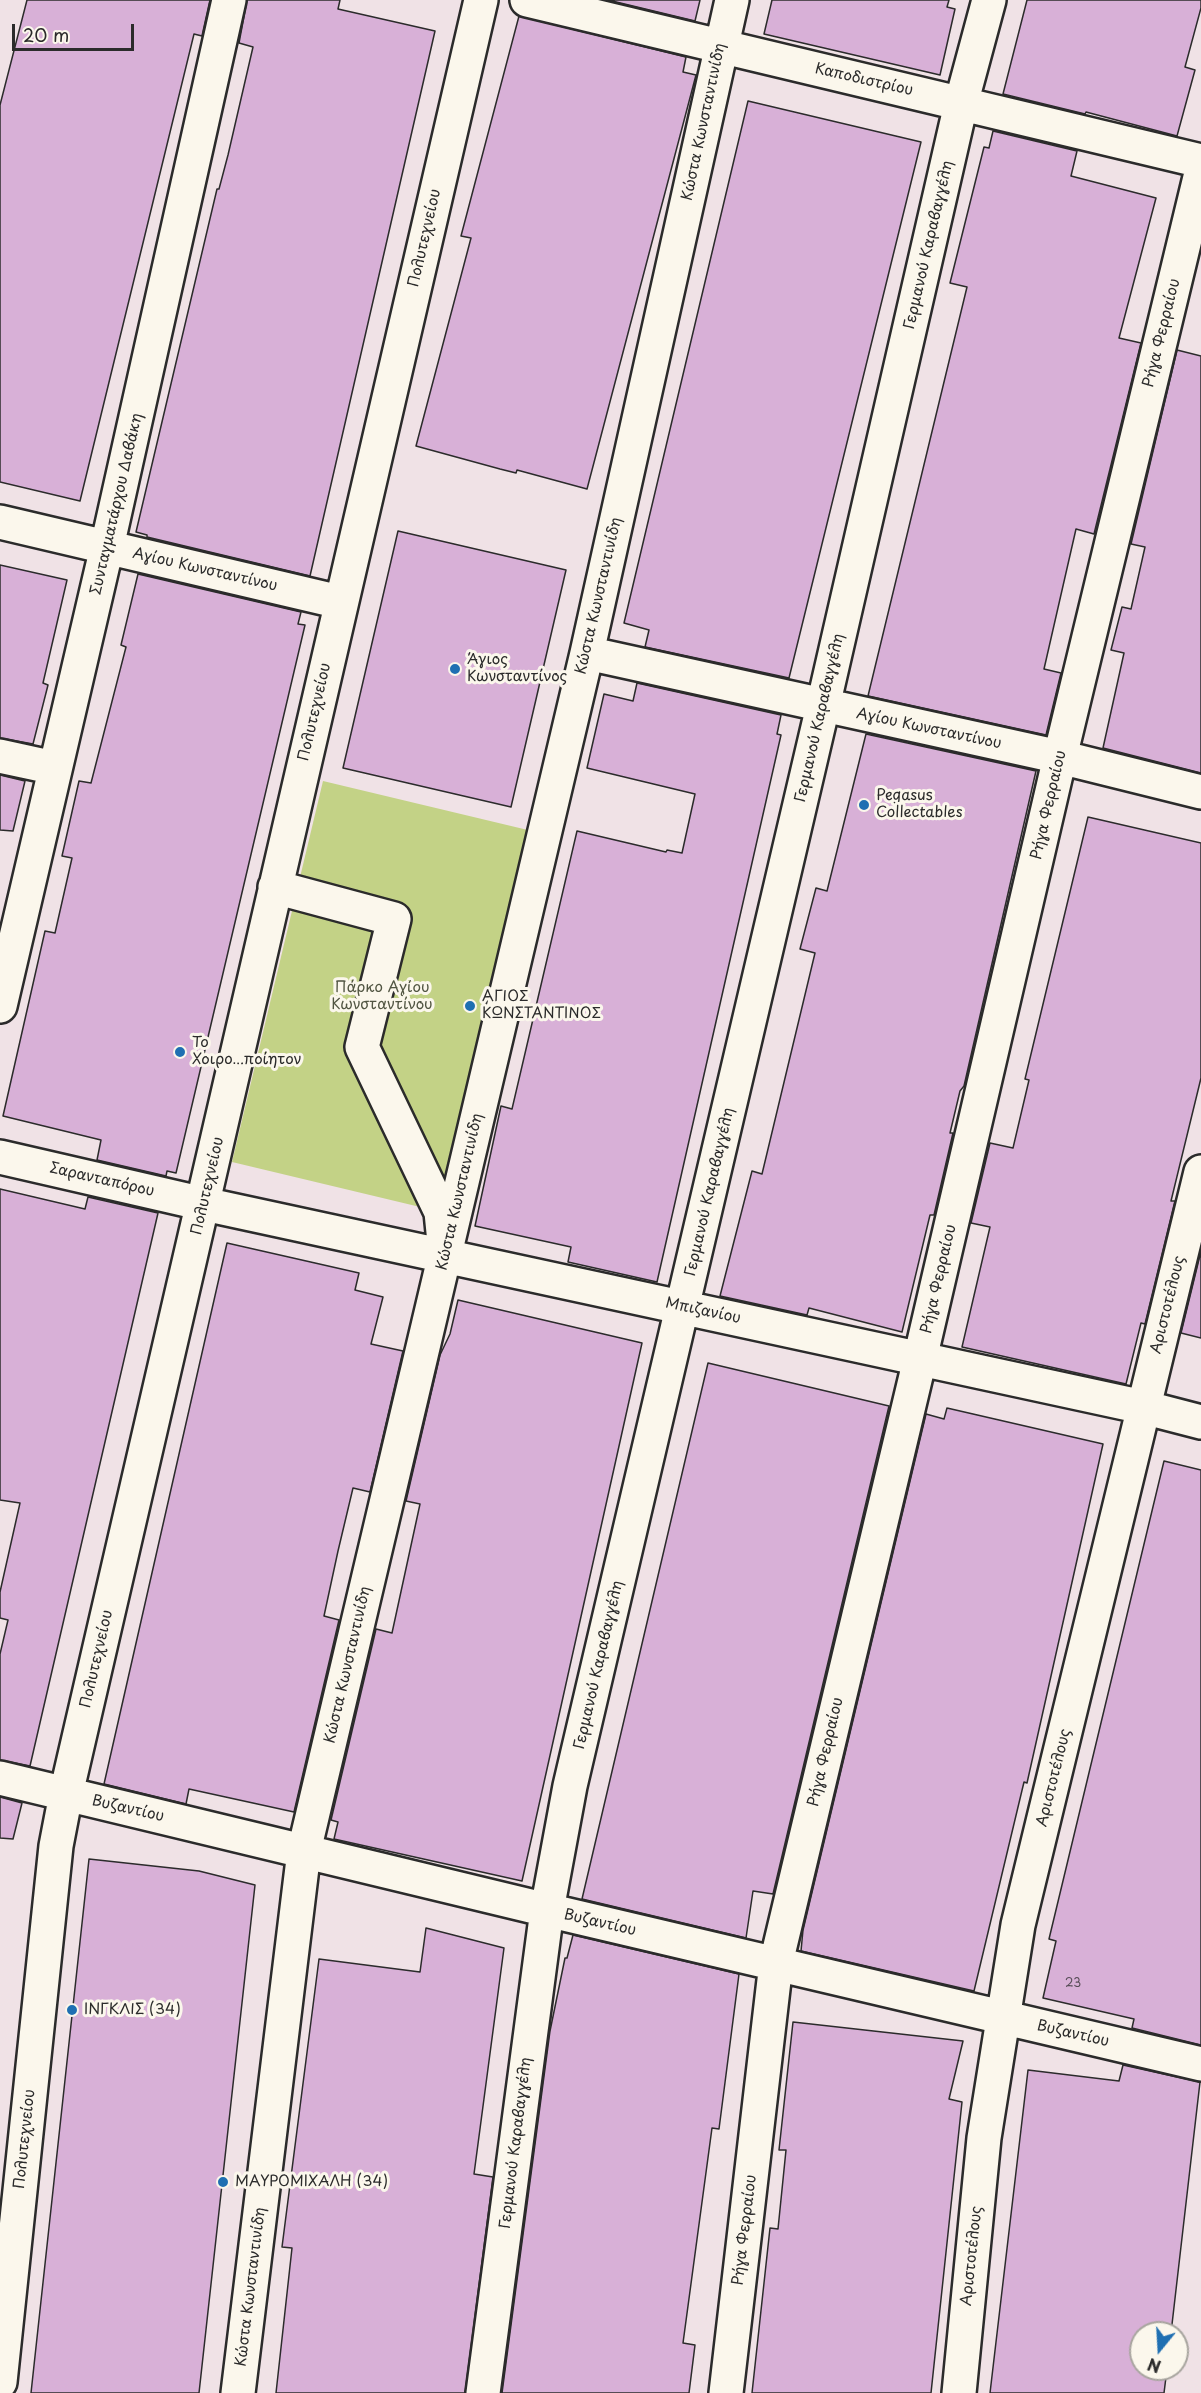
<!DOCTYPE html>
<meta charset="utf-8">
<style>
body{margin:0}
#map{position:relative;width:1201px;height:2393px;overflow:hidden;background:#f0e2e6;font-family:"Playpen Sans",sans-serif}
canvas{display:block}
.north{position:absolute;left:1129px;top:2321px;width:60px;height:60px;box-sizing:border-box;background:#fbf7ec;border:2px solid #a8a59f;border-radius:50%;rotate:198deg;font-size:16px;font-weight:700;line-height:24px;text-align:center;color:#2b2b2b}
.north::after{content:'';display:block;margin:auto;width:21px;height:27px;background:#1f6fb2;clip-path:polygon(50% 0,100% 100%,50% 72%,0 100%)}
.scale{position:absolute;left:12px;top:24px;width:122px;height:27px;box-sizing:border-box;border:3px solid #2b2b2b;border-top:0;padding-left:8px;font-size:18px;line-height:21px;white-space:nowrap;color:#2b2b2b;-webkit-text-stroke:4px #fbf7ec;paint-order:stroke}
</style>
<div id="map">
<canvas width="1201" height="2393"></canvas>
<div class="north">N</div>
<div class="scale">20 m</div>
</div>
<script>
const ctx = document.querySelector('canvas').getContext('2d');
ctx.lineJoin = 'round';
function paint(path, color) { ctx.fillStyle = color; ctx.fill(path, 'evenodd'); }
const toPath = rows => new Path2D(rows.map(r => 'M' + r).join(''));
function strokePath(path, color, width, dash) { ctx.strokeStyle = color; ctx.lineWidth = width; ctx.lineCap = dash ? 'butt' : 'round'; ctx.setLineDash(dash || []); ctx.stroke(path); }
function write(font, color, halo, rows, align = 'center') {
  ctx.font = font + ' "Playpen Sans",sans-serif'; ctx.lineWidth = 6; ctx.setLineDash([]); ctx.textBaseline = 'middle'; ctx.strokeStyle = halo; ctx.fillStyle = color; for (const [text, x, y, turn = 0] of rows) {
    ctx.save(); ctx.translate(x, y); ctx.rotate((+turn || 0) * Math.PI / 180); ctx.textAlign = isNaN(turn) ? turn : align; if (halo) ctx.strokeText(text, 0, 0); ctx.fillText(text, 0, 0); ctx.restore();
  }
}
paint(toPath([
 [323,781,532,831,441,1212,232,1162]
]), '#c3d286');
const building = toPath([
 [27,0,210,0,202,36,194,34,80,501,0,482,0,105,27,0],
 [247,0,340,0,338,9,435,31,310,576,147,537,147,535,136,532,217,189,219,189,228,155,253,47,239,43,247,0],
 [608,0,700,0,695,21,608,0],
 [772,0,949,0,947,7,955,9,940,75,764,34,772,0],
 [1027,0,1201,0,1201,8,1185,67,1195,70,1177,136,1086,112,1085,114,1003,94,1027,0],
 [519,16,686,57,683,72,696,75,587,489,517,470,516,473,500,469,416,446,471,238,461,236,519,16],
 [748,101,921,142,789,678,645,647,649,630,624,623,748,101],
 [993,131,1077,151,1071,176,1156,198,1119,338,1141,343,1094,534,1076,529,1044,669,1061,673,1046,735,868,696,967,287,950,283,984,147,989,148,993,131],
 [1177,350,1201,356,1201,773,1103,748,1124,653,1111,650,1122,607,1131,609,1145,547,1131,544,1177,350],
 [398,531,566,570,511,807,343,768,398,531],
 [0,565,67,580,43,683,48,685,33,744,0,738,0,565],
 [138,574,301,612,298,624,305,625,176,1173,167,1171,166,1176,97,1160,101,1140,3,1116,45,931,55,933,72,858,62,856,79,781,91,783,126,647,121,645,138,574],
 [637,683,781,715,777,734,781,735,657,1282,568,1262,571,1247,475,1226,501,1106,512,1109,577,831,666,852,667,850,682,853,695,794,587,768,604,694,633,701,637,683],
 [866,734,1036,771,964,1086,960,1091,950,1133,953,1133,934,1215,930,1215,902,1332,809,1308,807,1315,720,1296,752,1171,762,1174,815,953,800,949,816,888,827,891,866,734],
 [0,775,25,781,13,831,0,830,0,775],
 [1088,817,1201,843,1201,1078,1171,1201,1175,1201,1145,1324,1141,1323,1126,1384,962,1347,990,1227,971,1223,990,1143,1013,1148,1029,1080,1025,1079,1088,817],
 [0,1189,85,1209,88,1197,158,1213,30,1766,0,1760,0,1654,8,1620,0,1618,0,1592,20,1503,0,1500,0,1189],
 [227,1243,359,1273,355,1290,383,1297,371,1344,403,1351,370,1492,353,1488,338,1551,324,1616,339,1620,294,1812,189,1789,186,1804,104,1784,227,1243],
 [1201,1251,1201,1338,1181,1333,1201,1251],
 [458,1300,642,1343,522,1881,334,1839,338,1822,331,1820,376,1629,392,1633,420,1504,406,1501,440,1355,450,1334,458,1300],
 [708,1363,889,1406,773,1894,753,1891,746,1938,582,1899,708,1363],
 [947,1408,1103,1444,1027,1783,1024,1782,974,1991,801,1951,803,1930,926,1414,944,1419,947,1408],
 [1164,1461,1201,1470,1201,2045,1132,2028,1134,2019,1043,1998,1056,1941,1049,1939,1164,1461],
 [0,1797,22,1803,13,1839,0,1838,0,1797],
 [89,1859,199,1871,255,1885,199,2393,31,2393,89,1859],
 [426,1928,504,1948,474,2174,493,2177,465,2393,276,2393,292,2248,282,2247,319,1959,420,1972,426,1928],
 [573,1935,739,1974,719,2129,712,2128,683,2343,695,2345,689,2393,502,2393,550,2031,565,1958,567,1958,573,1935],
 [793,2022,963,2041,949,2099,962,2102,931,2393,752,2393,770,2228,778,2229,786,2150,779,2150,793,2022],
 [1123,2065,1200,2082,1171,2333,1141,2333,1141,2369,1167,2369,1164,2393,990,2393,1028,2070,1119,2081,1123,2065]
]);
paint(building, '#d8b0d7');
strokePath(building, '#2b2b2b', 1.5);
const minor = toPath([
 [527,0,1201,161],
 [0,522,340,602],
 [587,653,1060,757,1201,792],
 [0,756,55,768],
 [275,887,394,919,362,1047,441,1212,444,1242],
 [0,1006,107,547,229,0],
 [0,1157,204,1204,1143,1407,1201,1422],
 [0,1778,547,1910,1201,2064],
 [0,2382,56,1846,66,1794,481,0],
 [238,2393,304,1851,587,653,732,0],
 [483,2393,547,1910,570,1786,823,706,961,104,989,0],
 [726,2393,776,1963,920,1359,1060,757,1201,173],
 [959,2393,984,2138,1018,1925,1201,1172]
]);
strokePath(minor, '#2b2b2b', 38);
strokePath(minor, '#fbf7ec', 33);
for (const [x, y, r, color] of [
 [455,669,6,"#1f6fb2"],
 [864,805,6,"#1f6fb2"],
 [470,1006,6,"#1f6fb2"],
 [180,1052,6,"#1f6fb2"],
 [72,2010,6,"#1f6fb2"],
 [223,2182,6,"#1f6fb2"]
]) { const dot = new Path2D(); dot.arc(x, y, r, 0, 2 * Math.PI); ctx.fillStyle = color; ctx.fill(dot); strokePath(dot, '#fbf7ec', 2); }
write('12px', '#564c56', null, [
 ["23",1073,1984]
]);
write('15px', '#2b2b2b', '#fbf7ec', [
 ["Καποδιστρίου",864,80,13],
 ["Κώστα Κωνσταντινίδη",704,122,-78],
 ["Πολυτεχνείου",425,238,-77],
 ["Γερμανού Καραβαγγέλη",929,245,-77],
 ["Ρήγα Φερραίου",1162,333,-76],
 ["Συνταγματάρχου Δαβάκη",117,504,-77],
 ["Αγίου Κωνσταντίνου",205,570,13],
 ["Κώστα Κωνσταντινίδη",599,596,-77],
 ["Πολυτεχνείου",315,712,-77],
 ["Γερμανού Καραβαγγέλη",820,718,-77],
 ["Αγίου Κωνσταντίνου",929,729,12],
 ["Ρήγα Φερραίου",1049,805,-77],
 ["Σαρανταπόρου",102,1180,13],
 ["Πολυτεχνείου",208,1186,-77],
 ["Κώστα Κωνσταντινίδη",460,1192,-77],
 ["Γερμανού Καραβαγγέλη",710,1192,-77],
 ["Ρήγα Φερραίου",939,1279,-77],
 ["Αριστοτέλους",1168,1305,-76],
 ["Μπιζανίου",703,1311,12],
 ["Πολυτεχνείου",97,1659,-77],
 ["Κώστα Κωνσταντινίδη",348,1665,-77],
 ["Γερμανού Καραβαγγέλη",599,1665,-77],
 ["Ρήγα Φερραίου",826,1752,-77],
 ["Αριστοτέλους",1054,1778,-76],
 ["Βυζαντίου",128,1809,13],
 ["Βυζαντίου",600,1923,13],
 ["Βυζαντίου",1073,2034,13],
 ["Πολυτεχνείου",25,2139,-84],
 ["Γερμανού Καραβαγγέλη",516,2143,-83],
 ["Ρήγα Φερραίου",745,2230,-83],
 ["Αριστοτέλους",972,2256,-84],
 ["Κώστα Κωνσταντινίδη",251,2287,-83]
]);
write('15px', '#2b2b2b', '#fbf7ec', [
 ["Άγιος",467,660],
 ["Κωνσταντίνος",467,677],
 ["Pegasus",876,796],
 ["Collectables",876,813],
 ["ΑΓΙΟΣ",482,997],
 ["ΚΩΝΣΤΑΝΤΙΝΟΣ",482,1014],
 ["Το",192,1043],
 ["Χοιρο...ποίητον",192,1060],
 ["ΙΝΓΚΛΙΣ (34)",84,2010],
 ["ΜΑΥΡΟΜΙΧΑΛΗ (34)",235,2182]
], 'left');
write('15px', '#515542', '#fbf7ec', [
 ["Πάρκο Αγίου",382,988],
 ["Κωνσταντίνου",382,1005]
]);
</script>
